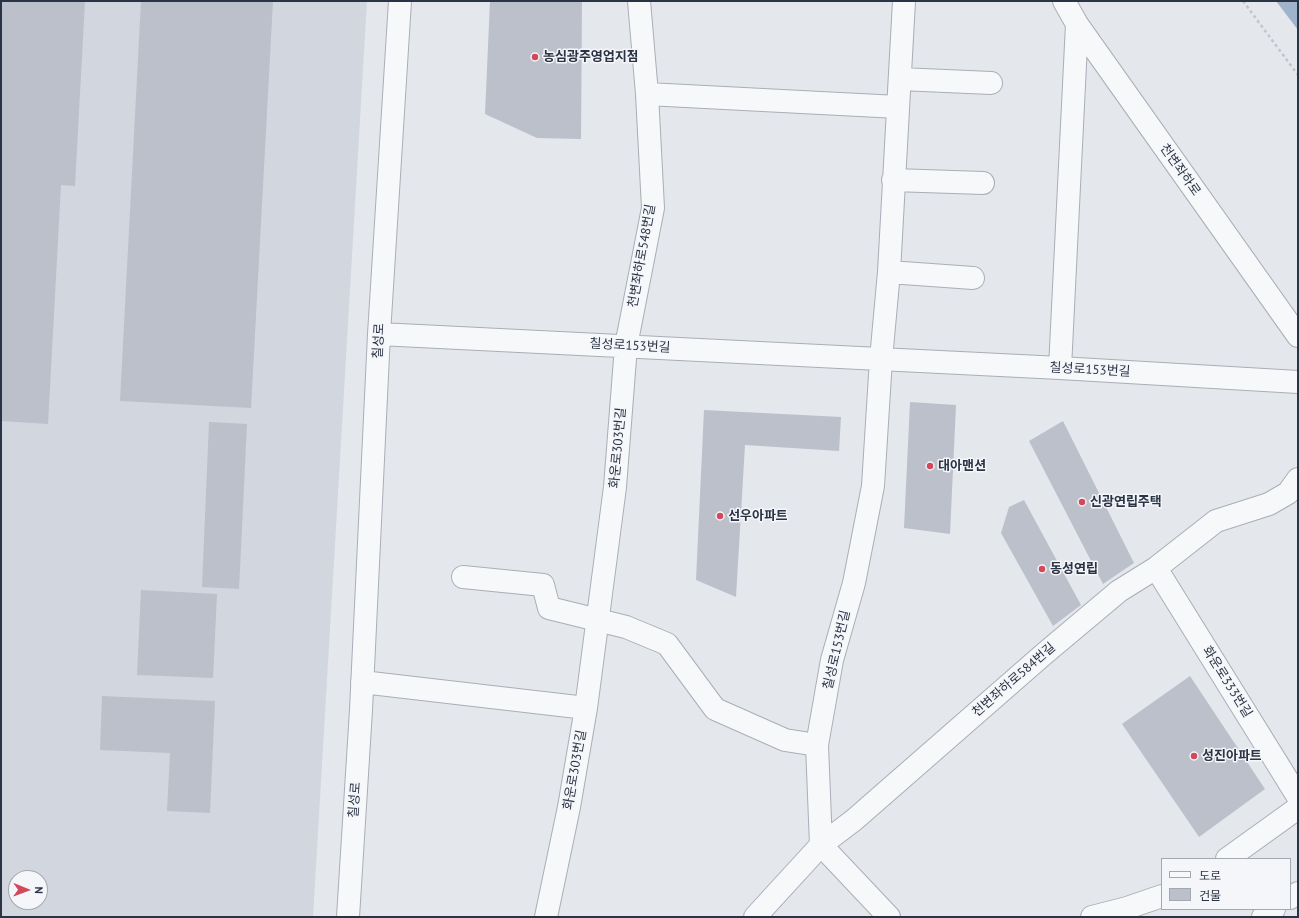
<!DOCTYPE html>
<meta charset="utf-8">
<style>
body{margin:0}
#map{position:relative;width:1299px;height:918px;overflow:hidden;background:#e4e7ec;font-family:"PT Sans","Noto Sans KR",sans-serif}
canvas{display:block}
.frame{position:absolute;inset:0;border:2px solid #2b3445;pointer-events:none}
.legend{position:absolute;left:1161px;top:858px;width:130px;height:52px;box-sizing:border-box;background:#f4f6f9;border:1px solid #a4a8b1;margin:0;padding:5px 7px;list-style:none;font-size:12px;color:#2b3445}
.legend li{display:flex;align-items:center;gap:8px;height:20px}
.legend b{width:20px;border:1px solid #a4a8b1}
.north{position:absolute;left:8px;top:870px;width:40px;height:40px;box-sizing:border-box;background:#f4f6f9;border:1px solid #a4a8b1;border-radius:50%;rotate:91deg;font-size:11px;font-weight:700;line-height:16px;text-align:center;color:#2b3445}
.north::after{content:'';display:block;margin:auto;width:14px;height:18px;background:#d1495b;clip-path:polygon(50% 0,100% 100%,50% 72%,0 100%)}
</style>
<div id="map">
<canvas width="1299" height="918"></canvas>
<div class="frame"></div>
<ul class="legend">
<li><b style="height:5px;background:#f7f8fa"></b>도로</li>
<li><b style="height:11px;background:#bbc0ca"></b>건물</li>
</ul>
<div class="north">N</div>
</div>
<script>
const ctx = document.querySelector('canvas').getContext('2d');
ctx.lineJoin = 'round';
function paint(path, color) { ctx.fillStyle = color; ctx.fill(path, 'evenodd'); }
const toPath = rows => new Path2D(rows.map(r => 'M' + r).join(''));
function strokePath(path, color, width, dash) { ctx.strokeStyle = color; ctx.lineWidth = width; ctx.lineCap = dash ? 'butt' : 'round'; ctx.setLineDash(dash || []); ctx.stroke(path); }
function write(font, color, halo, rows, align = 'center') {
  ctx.font = font + ' "PT Sans","Noto Sans KR",sans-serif'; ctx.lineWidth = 3; ctx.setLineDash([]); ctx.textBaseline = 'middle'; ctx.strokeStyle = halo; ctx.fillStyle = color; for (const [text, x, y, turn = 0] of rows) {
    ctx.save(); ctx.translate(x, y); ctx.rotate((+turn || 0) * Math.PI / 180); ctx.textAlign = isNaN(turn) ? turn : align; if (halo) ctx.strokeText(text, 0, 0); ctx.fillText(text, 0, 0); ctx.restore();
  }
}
paint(toPath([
 [1,1,367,1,313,917,1,917],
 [16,878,40,878,40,902,16,902]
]), '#d2d6de');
paint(toPath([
 [1276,1,1298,1,1298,30]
]), '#9fb4cc');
paint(toPath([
 [1,1,85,1,75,186,61,185,48,424,1,421],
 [141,1,273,1,251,408,120,401],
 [490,1,582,1,581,139,537,138,485,114],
 [910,402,956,405,950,534,904,528],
 [704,410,841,417,839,451,745,445,736,597,696,580],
 [1063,421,1134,563,1103,584,1029,441],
 [209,422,247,424,239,589,202,587],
 [1024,500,1081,605,1053,626,1001,533,1009,507],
 [141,590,217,594,213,678,137,675],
 [1190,676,1265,789,1199,837,1122,724],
 [102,696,215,701,210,813,167,811,170,753,100,750]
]), '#bbc0ca');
const minor = toPath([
 [1064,1,1077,24,1298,336],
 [900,79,991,83],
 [647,94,898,107],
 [893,180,983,183],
 [889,272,973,278],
 [379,334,1060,368,1298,382],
 [1060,368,1077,24],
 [1156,568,1298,797],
 [463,577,543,585,549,608,626,627,667,644,715,709,785,740,817,745],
 [362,682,586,708],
 [1227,859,1298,808],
 [1290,898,1298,893],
 [348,917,361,710,379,334,400,1],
 [546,917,569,807,586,708,615,487,626,346,653,208,647,94,639,1],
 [755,917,821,845,854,820,1044,654,1119,591,1156,568,1216,521,1269,504,1288,493,1298,479],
 [889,917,821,845,817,745,832,660,854,583,873,486,881,359,889,272,904,1],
 [1092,917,1127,908,1162,896],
 [1263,917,1274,909]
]);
strokePath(minor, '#a9aeb7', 24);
strokePath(toPath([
 [1243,1,1298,75]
]), '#c2c5cb', 2.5, [3, 3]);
strokePath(minor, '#f7f8fa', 22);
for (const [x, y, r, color] of [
 [535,57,4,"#d1495b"],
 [930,466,4,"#d1495b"],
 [1082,502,4,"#d1495b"],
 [720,516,4,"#d1495b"],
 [1042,569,4,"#d1495b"],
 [1194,756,4,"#d1495b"]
]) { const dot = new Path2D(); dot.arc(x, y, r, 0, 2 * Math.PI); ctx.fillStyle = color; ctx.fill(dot); strokePath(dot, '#f4f6f9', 1.5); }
write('bold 13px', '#2b3445', '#f4f6f9', [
 ["농심광주영업지점",543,57],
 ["대아맨션",938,466],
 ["신광연립주택",1090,502],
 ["선우아파트",728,516],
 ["동성연립",1050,569],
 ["성진아파트",1202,756]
], 'left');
write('13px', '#2b3445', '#f4f6f9', [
 ["천변좌하로",1180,170,55],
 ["천변좌하로548번길",642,256,-80],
 ["칠성로",379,341,-87],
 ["칠성로153번길",630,346,3],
 ["칠성로153번길",1090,370,3],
 ["화운로303번길",618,448,-85],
 ["칠성로153번길",837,650,-77],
 ["천변좌하로584번길",1014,680,-41],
 ["화운로333번길",1227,682,58],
 ["화운로303번길",575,770,-80],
 ["칠성로",355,800,-86]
]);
</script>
